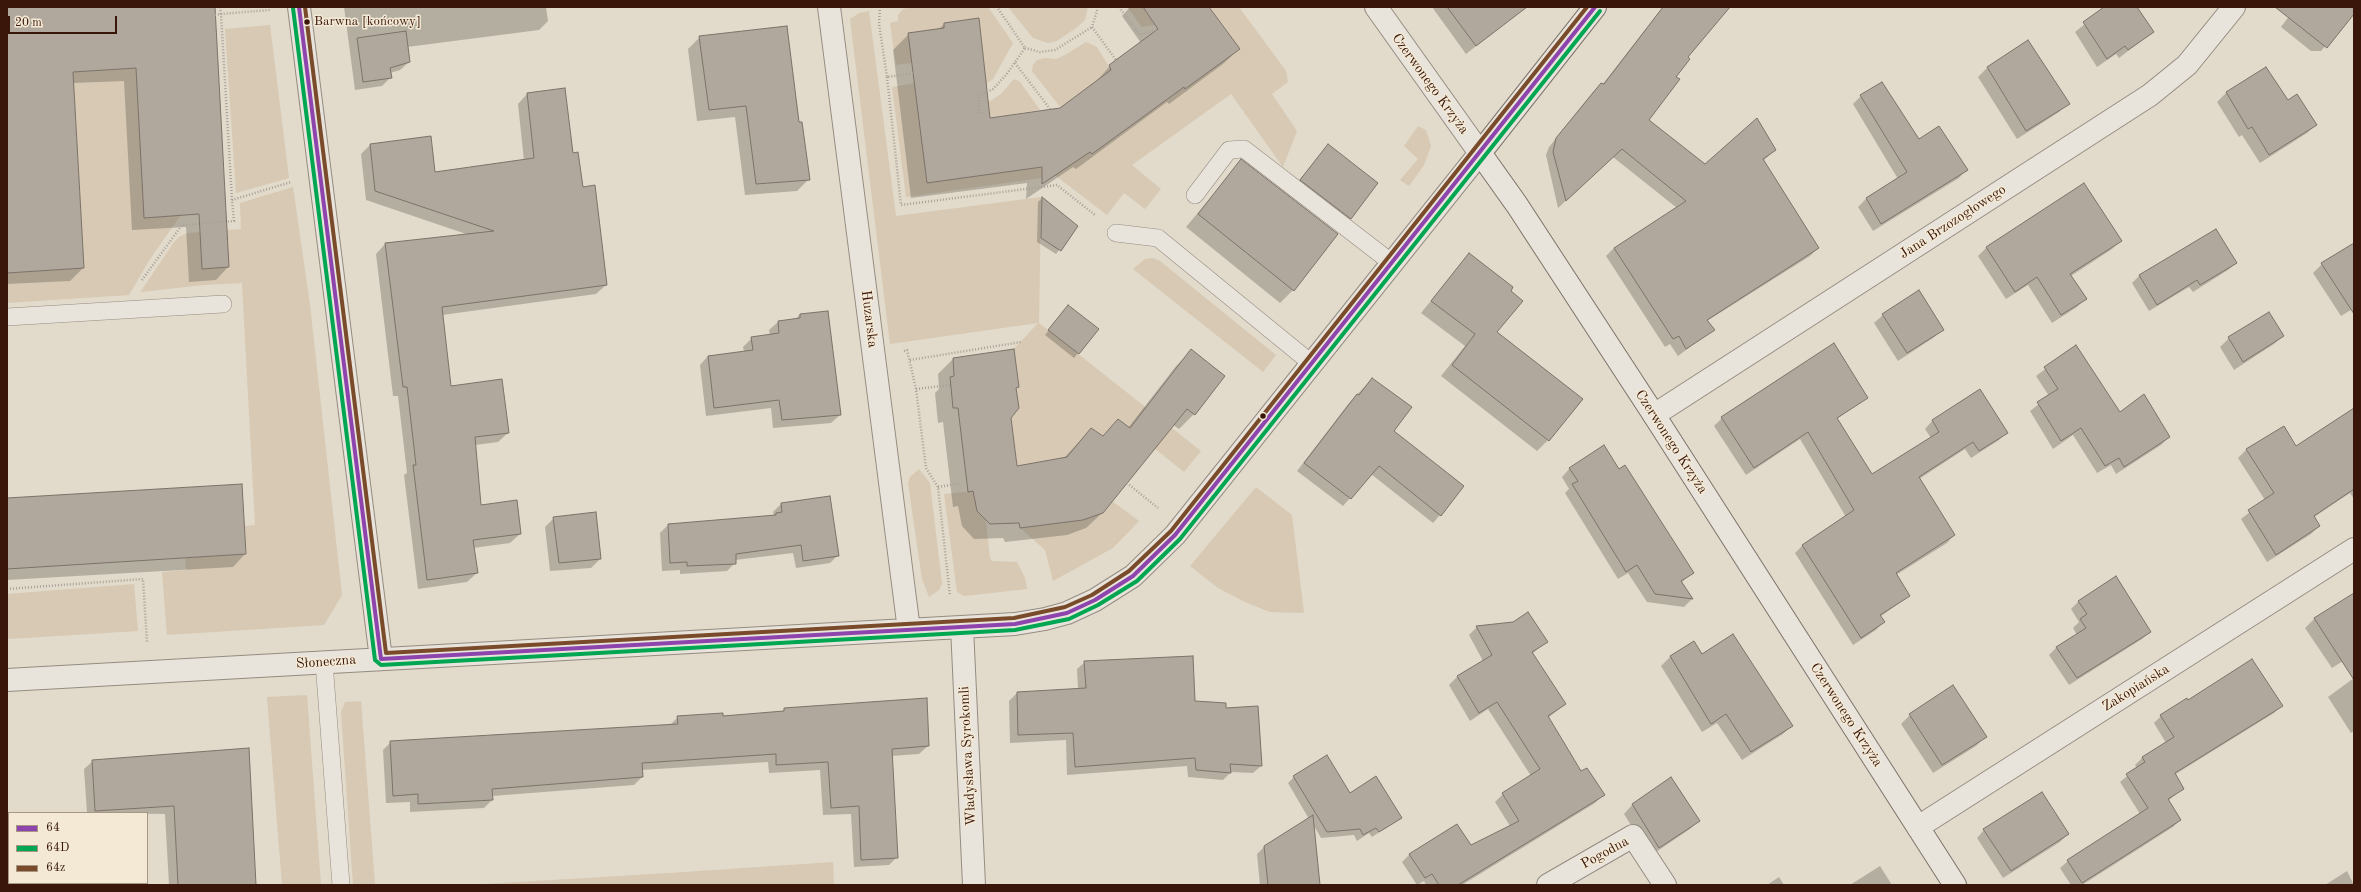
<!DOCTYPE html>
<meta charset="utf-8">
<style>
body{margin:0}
#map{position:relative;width:2361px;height:892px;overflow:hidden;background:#e2daca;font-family:"Old Standard TT",serif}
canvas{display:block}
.frame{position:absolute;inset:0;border:8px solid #391609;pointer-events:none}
.legend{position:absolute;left:8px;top:812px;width:140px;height:72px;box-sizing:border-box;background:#f3e9d5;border:1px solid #a99583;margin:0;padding:5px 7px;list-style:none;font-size:12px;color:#391609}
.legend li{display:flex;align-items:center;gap:8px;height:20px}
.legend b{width:20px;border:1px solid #a99583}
.scale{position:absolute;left:8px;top:16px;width:109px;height:18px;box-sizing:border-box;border:2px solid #391609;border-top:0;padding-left:5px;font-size:12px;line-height:14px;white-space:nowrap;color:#391609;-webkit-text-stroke:3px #f3e9d5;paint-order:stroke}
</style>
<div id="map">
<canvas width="2361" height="892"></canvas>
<div class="frame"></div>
<ul class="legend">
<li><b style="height:5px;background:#8e44ad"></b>64</li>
<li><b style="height:5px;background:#00a651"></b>64D</li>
<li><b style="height:5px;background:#7a4b2a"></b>64z</li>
</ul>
<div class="scale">20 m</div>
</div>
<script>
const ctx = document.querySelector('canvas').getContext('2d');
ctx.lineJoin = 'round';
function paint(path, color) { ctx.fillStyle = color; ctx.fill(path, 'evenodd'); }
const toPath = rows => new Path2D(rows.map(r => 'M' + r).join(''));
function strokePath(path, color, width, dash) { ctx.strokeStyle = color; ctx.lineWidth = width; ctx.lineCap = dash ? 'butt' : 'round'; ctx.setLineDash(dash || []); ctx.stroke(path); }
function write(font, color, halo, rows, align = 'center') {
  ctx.font = font + ' "Old Standard TT",serif'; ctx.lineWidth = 3; ctx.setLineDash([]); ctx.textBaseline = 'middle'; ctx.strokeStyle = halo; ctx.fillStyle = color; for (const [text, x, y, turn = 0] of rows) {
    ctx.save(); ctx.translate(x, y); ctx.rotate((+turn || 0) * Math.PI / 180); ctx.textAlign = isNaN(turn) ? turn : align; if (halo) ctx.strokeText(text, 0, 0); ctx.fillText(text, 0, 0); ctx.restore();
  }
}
paint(toPath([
 [912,7,988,7,1013,43,993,79,980,88,985,75,979,18,944,23,944,28,913,63,896,65,890,23,898,21,898,15,903,9],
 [1008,7,1088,7,1085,20,1076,28,1057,41,1048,43,1033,38],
 [1127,7,1143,7,1155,25,1142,27],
 [1209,7,1239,7,1286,71,1288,82,1272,94,1297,131,1283,167,1231,94,1132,165,1161,189,1145,209,1124,193,1107,215,1056,176,906,197,892,87,915,83,979,175,1053,166,1090,152,1092,154,1184,87,1185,89,1240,49],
 [869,11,896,216,1041,197,1039,323,1201,451,1184,472,1118,419,1103,436,1091,428,1067,457,1017,467,1015,448,1005,448,1010,420,1019,408,1016,388,1019,386,1014,349,1038,323,890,344,850,19,859,13],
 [270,25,289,178,236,193,225,29],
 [1086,42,1097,47,1111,70,1061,108,1035,75,1032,71,1033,65,1037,60,1045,58,1056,59,1065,55],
 [136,68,145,218,181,215,150,259,129,295,7,303,7,273,84,268,73,72],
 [1014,79,1020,82,1040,110,988,118,987,103,1001,94],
 [1418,126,1426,130,1431,146,1424,165,1409,186,1400,180,1418,159,1404,146],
 [293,187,310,305,342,595,324,625,167,635,162,572,186,570,185,558,246,554,245,526,255,525,242,283,203,285,141,292,141,291,174,242,179,237,187,233,241,229,240,203],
 [1153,258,1160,261,1276,355,1263,372,1133,269,1145,259],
 [919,469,930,483,942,584,939,590,929,597,922,579,908,483,910,477],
 [1256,487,1292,515,1304,613,1270,612,1245,602,1218,588,1190,566],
 [973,491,984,503,990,558,992,561,1017,562,1025,578,1027,589,964,596,957,592,944,494],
 [1112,501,1139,521,1113,548,1053,581,1045,550,1020,528,1083,520,1103,513],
 [134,584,138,631,7,639,7,594],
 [307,695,321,885,282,885,267,697],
 [361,701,375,885,353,885,341,712,345,702],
 [833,862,834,885,468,885,669,873]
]), '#d7c9b3');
paint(toPath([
 [7,7,214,7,228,267,216,280,189,282,186,227,132,230,124,81,73,83,83,268,70,281,7,284],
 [344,7,546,7,548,21,539,30,407,47,409,62,400,70,390,73,391,77,382,86,355,90],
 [1130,7,1208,7,1239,49,1223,64,1169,104,1167,102,1076,169,1073,167,1026,199,1027,183,911,198,893,50,909,34,938,30,944,24,978,19,989,119,1061,109,1094,84,1110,66,1141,43,1122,16],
 [1432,7,1518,7,1521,11,1466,54],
 [1663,7,1729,7,1687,57,1648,120,1705,166,1775,150,1763,161,1818,248,1810,256,1707,321,1713,330,1678,356,1670,344,1665,347,1606,256,1614,248,1677,208,1613,157,1558,208,1546,155,1549,147,1593,92,1602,85],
 [2106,7,2136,7,2153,32,2119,58,2116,54,2097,67,2075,32],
 [2296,7,2354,7,2354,12,2321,51,2311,51,2281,27],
 [700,37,798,123,809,179,797,191,745,195,735,117,697,121,688,49],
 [2028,42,2068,103,2059,112,2017,139,1978,77,1987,68],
 [2266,68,2288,102,2316,125,2307,133,2260,163,2242,135,2239,137,2217,102,2226,93],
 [564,89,573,154,606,285,596,294,442,315,450,387,508,433,498,442,475,445,480,506,520,534,510,543,473,548,477,573,467,582,418,589,404,475,407,473,398,396,393,396,376,254,385,244,469,235,366,200,361,154,370,145,430,137,434,173,524,161,518,104,527,94],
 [1861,96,1918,140,1967,169,1959,178,1873,231,1858,207,1866,199,1898,179,1853,104],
 [1328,145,1350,218,1341,227,1292,189],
 [1241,161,1337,234,1293,290,1280,303,1186,227],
 [1042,198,1077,226,1056,254,1037,242,1038,202],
 [2216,231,2236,263,2228,270,2193,292,2189,287,2149,311,2132,283,2139,276],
 [2120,241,2112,249,2071,276,2085,299,2077,307,2052,323,2028,285,2006,299,1978,256,1987,247],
 [2354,244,2354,308,2341,316,2313,273,2322,264],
 [1469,254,1495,332,1548,440,1537,451,1441,376,1465,346,1421,313],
 [1064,311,1097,329,1074,358,1045,335],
 [2269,313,2283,336,2274,344,2234,370,2220,347,2229,338],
 [800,314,840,415,831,423,773,428,771,408,706,416,700,365,708,356,744,352,743,347,752,338,770,335,769,330,778,322,795,320],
 [1883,315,1942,329,1933,338,1898,361,1874,323],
 [2076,346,2120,413,2169,437,2161,445,2116,474,2111,465,2097,473,2073,435,2053,449,2030,411,2049,396,2036,376],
 [1191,351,1224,377,1194,414,1179,429,1173,425,1102,513,1086,528,1067,535,1005,542,1003,538,974,539,962,526,958,506,953,507,943,422,938,423,935,393,939,389,938,374,953,359,1018,386,1015,389,1010,418,1016,467,1064,458,1091,429,1102,437,1118,420,1128,428,1176,366],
 [1372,379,1392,431,1440,515,1433,523,1371,474,1343,506,1297,471,1349,403],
 [1980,391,2006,433,1999,440,1971,458,1965,449,1919,479,1954,535,1947,543,1896,575,1909,596,1880,617,1883,622,1876,630,1853,645,1795,553,1803,545,1846,517,1800,439,1746,475,1714,426,1722,418,1867,397,1837,419,1872,475,1931,438,1925,429,1932,421],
 [2354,410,2354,499,2350,493,2314,517,2319,526,2311,534,2267,562,2241,519,2265,500,2238,458,2246,450,2284,427,2296,447],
 [1570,468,1692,573,1681,583,1692,599,1684,607,1647,602,1628,573,1618,579,1565,493,1569,489,1562,477],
 [7,499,245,554,233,567,7,580],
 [781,504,838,555,830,563,796,568,793,553,735,560,735,563,727,571,680,574,680,570,662,571,660,533,668,525,774,516,773,512],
 [554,518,600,559,591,568,550,571,545,527],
 [2354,594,2354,654,2332,668,2305,628,2314,619],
 [2079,601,2150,632,2142,639,2069,685,2049,655,2057,647,2077,635,2073,628,2079,622,2071,609],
 [1514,623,1546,642,1532,654,1565,704,1548,718,1581,773,1603,795,1595,803,1462,885,1426,885,1424,881,1417,885,1402,862,1410,854,1471,846,1510,826,1495,802,1503,794,1531,776,1488,709,1470,721,1449,685,1457,677,1483,661,1469,635,1477,627],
 [1693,642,1701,655,1791,726,1783,734,1742,760,1717,723,1702,732,1661,666,1670,657],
 [1085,662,1194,701,1225,709,1261,766,1253,773,1231,772,1223,780,1188,777,1187,766,1067,775,1066,740,1010,743,1009,701,1017,693,1078,689,1077,669],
 [2354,678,2354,731,2351,733,2328,697],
 [2188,702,2281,706,2274,713,2174,775,2183,788,2168,801,2180,820,2173,827,2082,885,2071,885,2060,868,2068,861,2140,814,2120,782,2137,768,2135,765,2142,758,2166,743,2154,723,2161,716],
 [785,709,928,746,919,754,891,756,897,857,889,865,854,867,851,814,823,815,820,770,769,773,768,762,641,770,642,777,634,785,492,796,492,800,484,808,410,812,410,802,386,803,383,750,391,742,669,726,678,717,722,717,781,713],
 [1910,715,1985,737,1976,746,1933,773,1901,724],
 [248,749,255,885,169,885,165,814,87,813,84,769,93,761],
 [1294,777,1401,818,1372,837,1369,833,1357,841,1354,835,1321,838,1313,824,1319,885,1260,885,1257,854,1264,847,1309,819,1288,783],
 [1671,778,1699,820,1690,829,1650,856,1624,814,1632,805],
 [1984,830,2068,834,2060,842,2003,878,1977,838],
 [7,835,9,835,9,883,62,883,7,885],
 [1880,866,1892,885,1850,885],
 [2347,871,2354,885,2325,885],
 [1779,877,1784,885,1767,885]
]), '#0003');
const building = toPath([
 [7,7,215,7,229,267,202,269,199,214,144,218,136,68,73,72,84,268,7,273,7,7],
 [1143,7,1209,7,1240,49,1185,89,1184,87,1092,154,1090,152,1042,184,1042,167,927,183,908,33,944,28,944,23,979,18,990,118,1060,108,1111,70,1109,65,1158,29,1143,7],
 [1447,7,1527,7,1476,46,1447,7],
 [1663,7,1730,7,1688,57,1690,59,1676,77,1680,79,1649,120,1705,164,1757,118,1776,150,1763,159,1819,248,1707,320,1715,330,1686,349,1679,336,1673,339,1614,248,1686,201,1622,149,1566,201,1553,152,1556,138,1601,83,1604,84,1663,7],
 [2104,7,2137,7,2154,32,2128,50,2125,46,2107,59,2083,22,2104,7],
 [2275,7,2354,7,2354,14,2327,48,2275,7],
 [787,26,799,122,802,122,810,180,756,184,746,106,709,110,699,36,787,26],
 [406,31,410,62,390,68,392,78,363,82,357,38,406,31],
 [2028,40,2070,104,2026,131,1987,67,2028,40],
 [2266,67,2288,100,2297,94,2317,125,2269,155,2252,127,2248,129,2226,92,2266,67],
 [1882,82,1919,139,1939,126,1968,170,1881,224,1866,198,1907,172,1860,95,1882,82],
 [565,88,573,153,578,152,583,187,595,185,607,285,442,307,451,386,502,379,509,433,475,437,481,505,517,500,521,534,473,540,478,573,427,580,413,465,416,465,407,387,403,387,385,243,494,231,375,191,370,144,431,136,435,172,534,158,527,93,565,88],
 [1328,144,1378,183,1351,219,1300,180,1328,144],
 [1241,159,1338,234,1294,291,1198,214,1241,159],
 [2084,183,2122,241,2070,274,2087,299,2061,315,2037,277,2015,292,1986,247,2084,183],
 [1042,197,1078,226,1061,251,1041,238,1042,197],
 [2216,229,2237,263,2200,285,2197,280,2157,305,2139,275,2216,229],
 [2354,243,2354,314,2321,263,2354,243],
 [1469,253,1513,287,1511,291,1523,301,1497,332,1583,399,1549,441,1452,365,1475,334,1431,301,1469,253],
 [1919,290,1944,330,1907,353,1882,314,1919,290],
 [1068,305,1099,329,1079,354,1048,330,1068,305],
 [828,311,841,415,782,420,779,400,714,408,708,356,753,350,751,337,779,333,778,321,800,318,800,314,828,311],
 [2269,312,2284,336,2243,362,2228,337,2269,312],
 [1834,343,1868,398,1837,418,1872,474,1939,432,1932,420,1980,389,2008,433,1979,451,1973,442,1919,477,1955,535,1896,573,1910,596,1880,615,1885,622,1861,638,1802,545,1854,510,1808,432,1754,468,1721,417,1834,343],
 [2076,345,2120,412,2144,394,2170,437,2124,467,2119,458,2105,466,2081,428,2061,441,2037,402,2058,389,2044,367,2076,345],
 [1014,349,1019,387,1016,388,1019,408,1011,418,1017,466,1067,457,1091,428,1103,436,1118,419,1130,428,1191,349,1225,376,1195,415,1187,409,1103,513,1083,520,1020,528,1019,523,990,524,977,511,973,491,968,492,958,408,953,408,950,377,954,376,953,358,1014,349],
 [1372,378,1412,407,1394,431,1464,486,1441,516,1379,466,1351,499,1304,463,1357,394,1359,395,1372,378],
 [2354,408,2354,489,2314,516,2320,526,2276,555,2248,510,2274,493,2246,449,2284,426,2296,446,2354,408],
 [1604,445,1619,469,1625,465,1694,573,1681,581,1693,599,1655,594,1637,565,1626,572,1572,484,1578,481,1569,468,1604,445],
 [242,484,246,554,7,569,7,498,242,484],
 [830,496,839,556,803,561,801,545,736,554,736,564,687,566,687,562,670,563,668,524,776,515,776,513,782,512,781,503,830,496],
 [596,512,601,559,559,563,553,517,596,512],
 [2116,576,2151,632,2077,678,2056,647,2086,628,2080,619,2087,614,2078,601,2116,576],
 [2354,593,2354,680,2314,618,2354,593],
 [1528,612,1548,642,1532,652,1566,704,1548,716,1581,771,1587,768,1605,795,1458,885,1439,885,1432,874,1425,878,1409,854,1457,824,1471,845,1519,821,1502,793,1540,769,1497,702,1479,713,1457,676,1492,655,1476,626,1513,622,1528,612],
 [1733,634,1793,726,1751,752,1726,714,1711,724,1670,656,1694,641,1702,654,1733,634],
 [1193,656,1195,701,1226,703,1226,708,1258,706,1262,766,1230,764,1231,773,1196,770,1195,758,1075,767,1073,733,1018,735,1017,692,1086,688,1084,661,1193,656],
 [2252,659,2283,706,2175,773,2184,789,2168,799,2181,820,2082,883,2067,860,2148,808,2126,774,2145,762,2142,757,2174,737,2160,715,2187,698,2188,700,2252,659],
 [1953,685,1987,737,1942,765,1909,714,1953,685],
 [927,698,929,746,892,749,898,858,861,860,859,806,831,808,828,762,776,765,776,754,642,763,643,777,492,789,493,800,418,804,418,794,393,796,390,741,678,724,677,716,723,713,723,716,784,711,784,708,927,698],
 [249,748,256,885,178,885,174,806,95,811,92,760,249,748],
 [1327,755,1350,793,1376,776,1402,818,1379,832,1376,828,1363,835,1360,829,1327,832,1293,776,1327,755],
 [1671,777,1700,821,1659,848,1632,804,1671,777],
 [2042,792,2069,834,2011,871,1983,829,2042,792],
 [1313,815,1320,885,1268,885,1264,846,1313,815]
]);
paint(building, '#b0a89c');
strokePath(building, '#7c7269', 1);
const lane = toPath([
 [1195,195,1229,150,1244,149,1392,263],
 [1116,233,1158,238,1311,363],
 [7,317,223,304],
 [324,662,341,885]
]);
const street = toPath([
 [299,7,381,659],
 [829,7,909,630],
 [1654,415,2150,95,2187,65,2234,7],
 [962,627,974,885],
 [7,680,1015,624,1045,619,1067,613,1095,600,1133,576,1175,535,1480,153,1376,7],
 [1918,827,2354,549],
 [1548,885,1633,836,1665,885]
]);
const secondary = toPath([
 [1595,7,1480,153,1517,205,1654,415,1955,885]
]);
strokePath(lane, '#958c81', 18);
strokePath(street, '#958c81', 24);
strokePath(secondary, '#7c7269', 24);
strokePath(toPath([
 [880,7,879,24,887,77,914,73],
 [1098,7,1092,27,1116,60],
 [1119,7,1140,35,1158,29],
 [215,15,221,14,220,7],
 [1025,48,1040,52,1055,50,1092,27],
 [1015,63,1050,109],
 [887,77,901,205,1057,185,1095,215],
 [979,113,978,96,993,89,1006,75,1025,48,997,7],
 [232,200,221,14,270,10],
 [142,280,182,225,234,221,232,200,291,182],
 [904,351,907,350,916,389,926,468,938,487,950,596],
 [910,360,1021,342],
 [916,389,951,385],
 [1127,483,1158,508],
 [938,487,962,483],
 [7,589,143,579,147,642]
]), '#a7a098', 2.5, [1, 2]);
strokePath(lane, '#e8e4dc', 17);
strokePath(street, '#e8e4dc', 22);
strokePath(secondary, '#e8e4dc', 22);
strokePath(toPath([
 [299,7,381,659],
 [381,659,1015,624,1067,613,1095,600,1133,576,1175,535,1595,7]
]), '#8e44ad', 4);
strokePath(toPath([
 [293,8,375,660,381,665,1015,630,1069,619,1098,605,1137,581,1180,539,1600,11]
]), '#00a651', 4);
strokePath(toPath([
 [305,7,386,653,1014,618,1065,607,1092,595,1129,571,1171,531,1587,7]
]), '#7a4b2a', 4);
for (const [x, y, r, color] of [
 [307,22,3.5,"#391609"],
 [1263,416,3.5,"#391609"]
]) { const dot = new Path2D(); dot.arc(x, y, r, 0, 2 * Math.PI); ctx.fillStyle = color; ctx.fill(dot); strokePath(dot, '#f3e9d5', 1.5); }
write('13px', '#391609', '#f3e9d5', [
 ["Barwna [końcowy]",314,22]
], 'left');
write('14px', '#391609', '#f3e9d5', [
 ["Czerwonego Krzyża",1430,84,54],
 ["Jana Brzozogłowego",1953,222,-33],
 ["Huzarska",869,319,83],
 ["Czerwonego Krzyża",1671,442,57],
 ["Słoneczna",326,662,-4],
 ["Zakopiańska",2136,688,-32],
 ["Czerwonego Krzyża",1846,715,57],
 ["Władysława Syrokomli",968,756,-93],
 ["Pogodna",1605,853,-29]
]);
</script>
